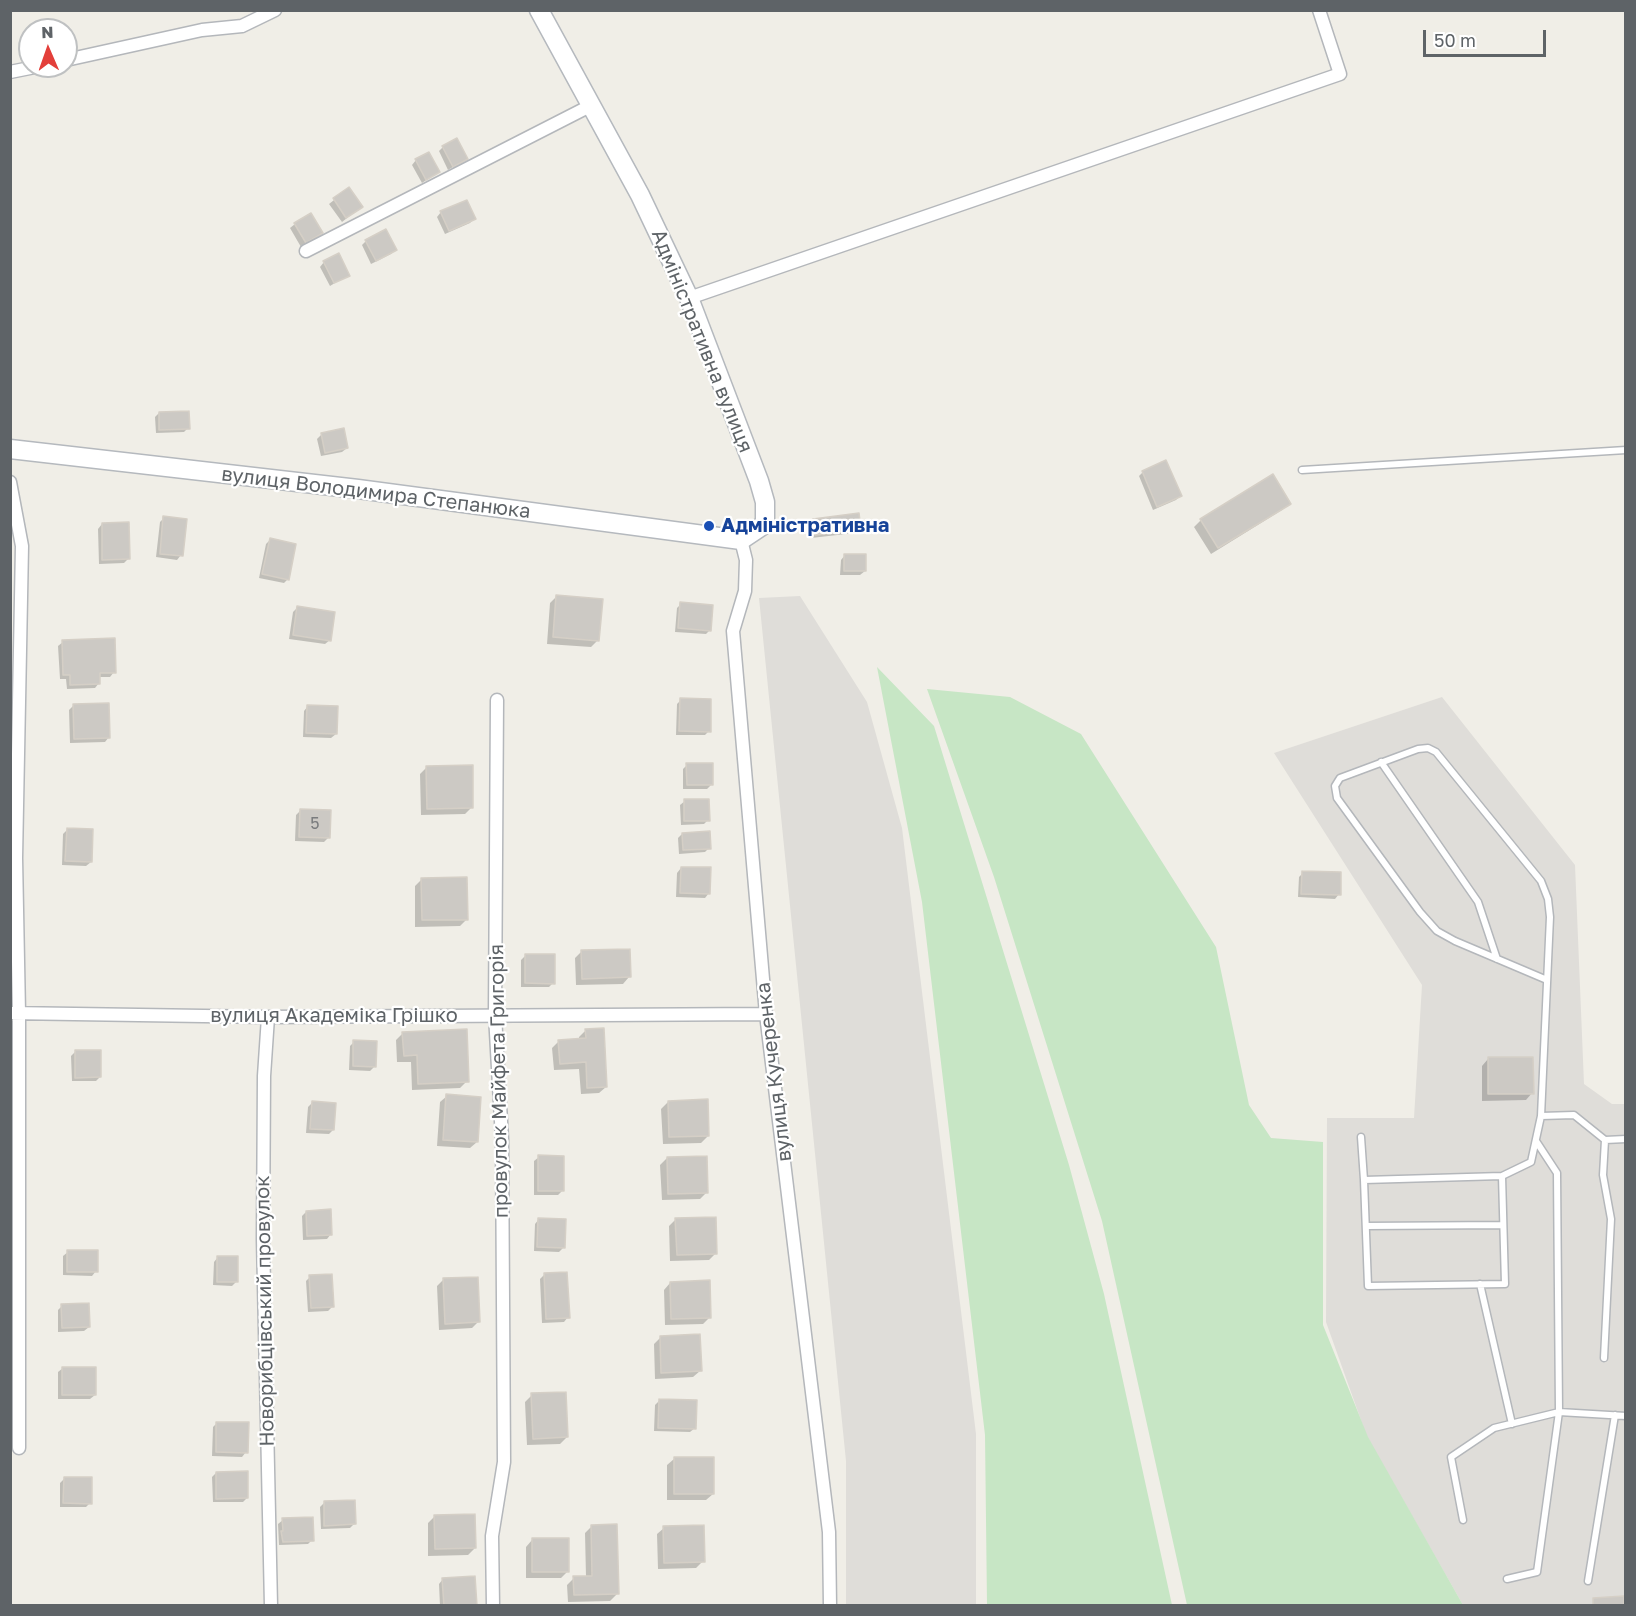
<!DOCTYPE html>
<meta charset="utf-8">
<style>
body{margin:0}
#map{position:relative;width:1636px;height:1616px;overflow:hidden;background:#f0eee7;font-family:"Golos Text",sans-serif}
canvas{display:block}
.frame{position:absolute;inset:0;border:12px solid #5e6367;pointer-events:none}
.north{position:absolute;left:18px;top:18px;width:60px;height:60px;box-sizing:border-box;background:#fff;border:2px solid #bfc1c2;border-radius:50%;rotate:358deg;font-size:16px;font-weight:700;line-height:24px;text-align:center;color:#5e6367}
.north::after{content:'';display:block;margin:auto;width:21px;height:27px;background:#e33f3a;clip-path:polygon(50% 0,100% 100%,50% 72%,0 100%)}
.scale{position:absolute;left:1423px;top:30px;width:123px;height:27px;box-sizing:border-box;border:3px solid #5e6367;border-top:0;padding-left:8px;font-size:18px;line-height:21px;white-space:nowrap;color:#5e6367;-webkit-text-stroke:4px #fff;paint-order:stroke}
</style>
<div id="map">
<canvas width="1636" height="1616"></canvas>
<div class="frame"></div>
<div class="north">N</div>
<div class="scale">50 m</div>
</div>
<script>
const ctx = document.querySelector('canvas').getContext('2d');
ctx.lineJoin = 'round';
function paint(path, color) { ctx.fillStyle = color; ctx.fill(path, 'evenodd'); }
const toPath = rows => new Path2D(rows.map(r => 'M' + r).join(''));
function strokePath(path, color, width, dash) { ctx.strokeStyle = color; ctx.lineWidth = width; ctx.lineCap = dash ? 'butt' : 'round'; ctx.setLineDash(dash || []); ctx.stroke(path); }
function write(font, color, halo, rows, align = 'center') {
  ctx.font = font + ' "Golos Text",sans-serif'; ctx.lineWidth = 4.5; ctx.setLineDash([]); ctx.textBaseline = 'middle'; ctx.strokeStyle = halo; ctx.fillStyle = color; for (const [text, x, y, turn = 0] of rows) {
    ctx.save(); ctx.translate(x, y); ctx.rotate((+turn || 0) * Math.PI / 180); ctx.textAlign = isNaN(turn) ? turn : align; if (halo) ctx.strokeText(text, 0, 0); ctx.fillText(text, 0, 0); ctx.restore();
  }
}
paint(toPath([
 [800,596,867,702,902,828,976,1434,976,1605,846,1605,846,1461,759,598],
 [1442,697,1575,865,1584,1084,1612,1104,1625,1104,1625,1605,1463,1605,1367,1437,1326,1322,1327,1118,1414,1118,1422,985,1274,753]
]), '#dfddd9');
paint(toPath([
 [877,667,934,726,1069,1165,1104,1294,1172,1605,987,1605,985,1435,922,902],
 [927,689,1010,697,1081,734,1216,947,1249,1105,1271,1138,1323,1142,1323,1325,1368,1437,1463,1605,1187,1605,1102,1221,994,877]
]), '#c7e6c5');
paint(toPath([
 [443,147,466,159,448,170,439,151],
 [416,160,438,172,422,183,412,165],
 [348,189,361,207,342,222,329,204],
 [441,212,474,219,470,223,445,234,437,217],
 [295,224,321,233,301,247,290,228],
 [366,241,395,250,391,254,371,264,362,245],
 [324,262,348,275,330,286,320,267],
 [159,413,188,428,184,432,156,433,155,417],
 [321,435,347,448,342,452,321,456,317,439],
 [1143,472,1180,496,1176,500,1153,510,1139,476],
 [1289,503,1282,510,1211,554,1194,527,1201,520],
 [164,518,181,555,177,560,156,557,160,522],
 [813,520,860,528,855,533,811,538,809,524],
 [102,524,128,559,124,563,99,564,98,529],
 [270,540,288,579,284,583,259,578,266,544],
 [845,555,865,571,860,575,840,575,841,560],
 [557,596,598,640,591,647,547,644,550,603],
 [681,604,710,630,706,634,675,632,677,608],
 [297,608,330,640,325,644,289,639,293,612],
 [63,642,114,672,110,677,99,677,99,683,95,688,67,689,66,679,60,679,58,646],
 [681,700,709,731,705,735,676,735,677,704],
 [73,706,109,737,105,742,70,743,69,710],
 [308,706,336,734,331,738,303,737,304,711],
 [687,765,712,784,707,789,683,789,683,769],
 [427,767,472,807,465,814,421,815,420,774],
 [685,801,708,820,704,824,681,825,680,805],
 [301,810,328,838,324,842,295,841,296,815],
 [67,830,91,862,86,866,62,865,63,834],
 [682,834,709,848,705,852,679,854,678,838],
 [681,868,709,893,705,898,676,897,677,873],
 [1303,873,1339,894,1335,899,1298,897,1299,877],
 [422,879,467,919,460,926,415,927,415,886],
 [582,951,629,977,623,984,576,985,575,958],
 [526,955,553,983,549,987,521,987,521,960],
 [586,1030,606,1087,599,1093,581,1094,579,1069,554,1070,552,1048,559,1041,579,1040,579,1037],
 [403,1033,467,1081,460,1088,412,1090,411,1062,397,1062,396,1040],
 [354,1042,375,1066,370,1071,349,1070,350,1046],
 [75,1052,100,1077,96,1081,72,1081,71,1056],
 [1488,1059,1532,1093,1526,1100,1482,1101,1482,1066],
 [447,1096,477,1142,470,1148,437,1146,440,1102],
 [668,1102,708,1136,701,1143,663,1144,661,1109],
 [312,1103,333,1130,329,1134,306,1133,308,1107],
 [539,1157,563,1190,558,1195,534,1195,534,1161],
 [667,1158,707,1192,700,1199,662,1200,660,1165],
 [306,1212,331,1234,327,1239,303,1240,302,1216],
 [539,1219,563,1248,559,1252,534,1251,535,1224],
 [676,1219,716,1253,709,1260,670,1261,669,1226],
 [68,1252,96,1271,92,1276,63,1275,63,1256],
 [218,1257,236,1282,232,1286,213,1285,214,1262],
 [544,1275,568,1317,564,1322,542,1323,540,1279],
 [310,1277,333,1306,328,1311,308,1312,306,1281],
 [444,1279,478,1322,472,1328,439,1330,437,1286],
 [670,1283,710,1317,703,1324,665,1325,664,1290],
 [62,1306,89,1327,84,1331,58,1332,58,1310],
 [661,1337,700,1371,693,1377,655,1379,654,1344],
 [63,1368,95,1395,90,1399,58,1399,58,1372],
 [532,1395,567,1437,560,1444,527,1445,525,1402],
 [659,1401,695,1428,690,1432,654,1431,655,1405],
 [217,1423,246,1452,242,1457,212,1456,213,1427],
 [674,1459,713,1494,706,1500,667,1500,667,1465],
 [216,1473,247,1498,243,1502,213,1502,212,1477],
 [65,1478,90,1503,86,1507,60,1507,60,1483],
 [324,1503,354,1524,350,1528,321,1529,320,1507],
 [434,1517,475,1548,468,1555,428,1556,428,1523],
 [283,1520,312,1540,308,1544,279,1545,278,1524],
 [592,1526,617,1594,610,1601,568,1602,567,1585,574,1578,586,1577,585,1533],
 [664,1528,703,1561,696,1568,658,1569,657,1534],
 [532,1540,568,1571,561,1578,526,1578,526,1547],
 [443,1579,475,1605,440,1606,439,1584]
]), '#0003');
const building = toPath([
 [457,138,468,159,453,167,442,146,457,138],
 [429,152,440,172,426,180,415,159,429,152],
 [349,187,363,207,346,218,333,198,349,187],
 [467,200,476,219,449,231,440,211,467,200],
 [311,213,323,233,306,243,294,223,311,213],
 [386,229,397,250,376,261,365,240,386,229],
 [339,253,350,276,334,283,323,261,339,253],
 [189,411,190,429,159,430,159,412,189,411],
 [344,428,348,448,325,453,321,433,344,428],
 [1166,460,1182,496,1157,507,1142,471,1166,460],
 [1273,474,1291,504,1218,548,1200,519,1273,474],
 [859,513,861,529,815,535,813,519,859,513],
 [163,516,187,519,183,556,160,554,163,516],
 [129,522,130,559,102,560,102,523,129,522],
 [270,538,296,544,289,580,262,574,270,538],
 [844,554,866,554,866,571,844,571,844,554],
 [556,595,603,599,599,641,553,637,556,595],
 [680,602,713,605,711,631,678,628,680,602],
 [297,606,335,612,331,641,293,635,297,606],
 [115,638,116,673,100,673,100,684,70,685,70,675,63,675,62,640,115,638],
 [680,698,711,699,711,732,679,731,680,698],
 [109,703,110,738,74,739,73,704,109,703],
 [307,705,338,706,337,734,306,733,307,705],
 [686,763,713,763,713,785,687,785,686,763],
 [473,765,473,808,427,809,426,766,473,765],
 [684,799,709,799,710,821,684,821,684,799],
 [300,809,331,810,330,838,299,837,300,809],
 [67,828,93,829,92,862,65,861,67,828],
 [710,831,711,849,683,850,682,833,710,831],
 [681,867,711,867,710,894,680,893,681,867],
 [1302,871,1341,872,1341,895,1301,894,1302,871],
 [467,877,468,920,422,920,421,878,467,877],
 [630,949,631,977,582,979,581,950,630,949],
 [525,954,555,954,555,984,525,983,525,954],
 [604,1028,607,1087,587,1088,586,1062,560,1064,558,1040,586,1038,585,1029,604,1028],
 [467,1029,469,1082,418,1084,417,1055,404,1056,402,1032,467,1029],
 [353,1040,377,1041,376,1067,353,1066,353,1040],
 [75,1050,101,1050,101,1077,75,1078,75,1050],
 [1488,1057,1533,1057,1534,1094,1488,1094,1488,1057],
 [446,1094,481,1097,478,1142,443,1140,446,1094],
 [708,1099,709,1136,669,1137,668,1101,708,1099],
 [312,1101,336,1103,334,1130,310,1129,312,1101],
 [538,1155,564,1156,564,1191,538,1191,538,1155],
 [707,1156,708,1193,668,1194,667,1157,707,1156],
 [331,1209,332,1235,307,1236,306,1211,331,1209],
 [716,1217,717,1254,677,1255,675,1218,716,1217],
 [538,1218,566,1219,565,1248,537,1247,538,1218],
 [67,1250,98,1250,98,1272,67,1272,67,1250],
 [217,1256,238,1256,238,1282,217,1282,217,1256],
 [567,1272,570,1318,546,1319,544,1273,567,1272],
 [332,1274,334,1307,311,1308,309,1275,332,1274],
 [478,1277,480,1322,445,1324,443,1278,478,1277],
 [710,1280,711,1318,671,1319,670,1282,710,1280],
 [89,1303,90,1327,62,1328,61,1304,89,1303],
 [700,1334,702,1371,661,1373,660,1336,700,1334],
 [62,1367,96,1367,96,1395,62,1395,62,1367],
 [566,1392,568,1437,533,1439,531,1393,566,1392],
 [659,1399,697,1400,696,1429,658,1428,659,1399],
 [216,1422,249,1422,248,1453,216,1452,216,1422],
 [674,1457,714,1457,714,1494,674,1494,674,1457],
 [248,1471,248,1498,216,1499,216,1472,248,1471],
 [64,1477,92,1477,92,1504,63,1503,64,1477],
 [355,1500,356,1524,324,1526,324,1501,355,1500],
 [475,1514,476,1548,435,1549,434,1515,475,1514],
 [313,1517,314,1541,283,1542,281,1531,283,1531,282,1518,313,1517],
 [617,1524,619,1594,574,1595,573,1576,592,1576,591,1525,617,1524],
 [704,1525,705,1562,664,1563,663,1526,704,1525],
 [532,1538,569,1538,569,1572,532,1572,532,1538],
 [475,1576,477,1606,444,1606,442,1578,475,1576],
 [1624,1596,1624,1606,1593,1606,1593,1598,1624,1596]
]);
paint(building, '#ccc9c4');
strokePath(building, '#d5cfc6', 1.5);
const lane = toPath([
 [1302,470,1626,450],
 [1381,762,1478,902,1497,959],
 [1541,1116,1550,917,1548,899,1541,881,1436,752,1428,748,1418,749,1340,778,1335,786,1337,798,1420,912,1437,931,1455,941,1547,980],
 [1361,1137,1364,1180,1502,1176,1531,1162,1541,1116,1574,1115,1605,1140,1626,1139],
 [1536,1141,1557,1173,1559,1412,1626,1416],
 [1364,1180,1368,1286,1505,1284,1502,1176],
 [1366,1226,1503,1225],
 [1480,1284,1512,1424],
 [1604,1358,1611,1219,1603,1175,1605,1140],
 [1463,1520,1451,1457,1494,1428,1559,1412,1537,1572,1507,1579],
 [1588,1581,1615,1415]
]);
const street = toPath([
 [66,60,202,30,242,26,275,10],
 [10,72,40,66],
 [306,251,590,106],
 [689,298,1340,74,1319,10],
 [10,482,22,546,16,858,19,1013,19,1448],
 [741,540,746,560,745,591,733,631,766,1014,829,1532,830,1606],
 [10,1013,268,1017,766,1014],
 [268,1017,264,1076,263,1239,271,1606],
 [493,1606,492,1536,504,1462,502,1139,495,1015,497,700]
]);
const secondary = toPath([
 [10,449,358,489,741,540,765,524,765,502,759,481,689,298,640,195,539,10]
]);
strokePath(lane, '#b4b7bb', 9);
strokePath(street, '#b4b7bb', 15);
strokePath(secondary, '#b5b9be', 21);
strokePath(lane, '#fff', 6);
strokePath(street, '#fff', 12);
strokePath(secondary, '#fff', 18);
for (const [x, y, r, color] of [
 [709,526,6,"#1a4fb4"]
]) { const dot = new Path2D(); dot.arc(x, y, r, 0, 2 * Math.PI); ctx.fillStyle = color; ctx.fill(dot); strokePath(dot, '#fff', 2); }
write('16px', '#7a7c7e', null, [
 ["5",315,824]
]);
write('20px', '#5e6367', '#fff', [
 ["Адміністративна вулиця",702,341,68],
 ["вулиця Володимира Степанюка",376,493,7],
 ["вулиця Академіка Грішко",334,1016],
 ["вулиця Кучеренка",774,1072,-97],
 ["провулок Майфета Григорія",499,1081,-91],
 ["Новорибцівський провулок",265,1311,-91]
]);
write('bold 20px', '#164399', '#fff', [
 ["Адміністративна",721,526]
], 'left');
</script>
